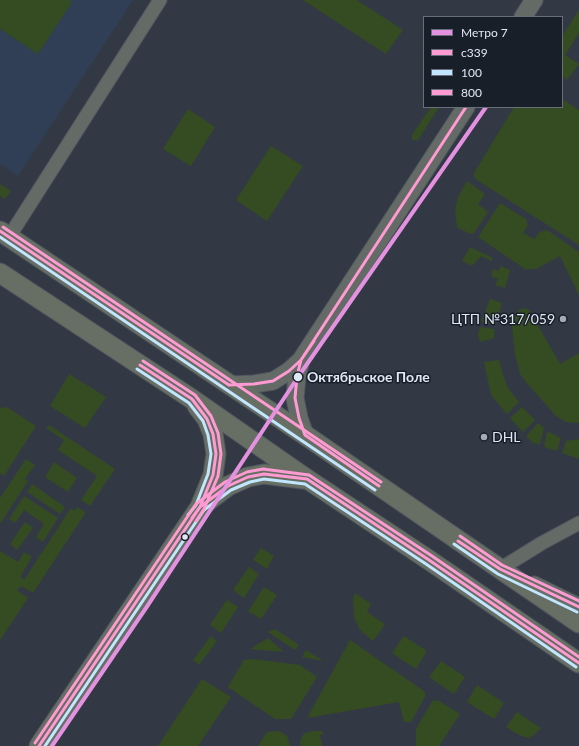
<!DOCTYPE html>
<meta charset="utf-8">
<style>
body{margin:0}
#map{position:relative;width:579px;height:746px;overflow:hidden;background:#333944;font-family:Lato,sans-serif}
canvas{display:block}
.legend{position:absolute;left:423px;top:16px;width:140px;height:92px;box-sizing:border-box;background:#191f28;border:1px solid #696f7a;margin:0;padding:5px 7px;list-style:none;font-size:12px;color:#e0e8f5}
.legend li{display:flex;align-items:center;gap:8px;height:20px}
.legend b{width:20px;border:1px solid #696f7a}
</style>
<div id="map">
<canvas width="579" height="746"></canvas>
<ul class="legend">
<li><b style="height:5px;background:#e591e1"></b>Метро 7</li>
<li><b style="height:5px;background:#ff9ad2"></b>с339</li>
<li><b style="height:5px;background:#c2e6ff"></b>100</li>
<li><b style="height:5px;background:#ff9ad2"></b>800</li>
</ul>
</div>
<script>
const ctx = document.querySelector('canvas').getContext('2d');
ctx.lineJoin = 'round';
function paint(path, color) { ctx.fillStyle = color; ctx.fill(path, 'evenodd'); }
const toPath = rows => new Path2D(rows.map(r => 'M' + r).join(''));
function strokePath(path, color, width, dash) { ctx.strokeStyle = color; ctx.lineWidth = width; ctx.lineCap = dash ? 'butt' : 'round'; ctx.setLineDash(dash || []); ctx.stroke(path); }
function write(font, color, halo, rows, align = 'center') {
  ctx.font = font + ' Lato,sans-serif'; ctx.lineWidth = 3; ctx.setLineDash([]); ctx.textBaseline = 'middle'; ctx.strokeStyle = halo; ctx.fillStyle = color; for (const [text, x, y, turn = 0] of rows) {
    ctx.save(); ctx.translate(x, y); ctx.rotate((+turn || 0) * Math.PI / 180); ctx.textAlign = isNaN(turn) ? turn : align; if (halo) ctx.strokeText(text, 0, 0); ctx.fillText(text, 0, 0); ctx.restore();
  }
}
paint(toPath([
 [0,0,133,0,18,176,0,164]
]), '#303f56');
paint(toPath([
 [0,0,69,0,72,2,38,54,0,29],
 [303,0,357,0,403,30,386,54],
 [579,10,579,33,565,55,579,64,567,80,562,76,562,36],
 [562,99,579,110,579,245,477,180,474,177,474,173,514,107,562,107],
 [431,107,439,107,418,140,412,140,412,135],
 [188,109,215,127,191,166,163,149],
 [271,146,303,166,267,221,236,200],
 [467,181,485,194,478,204,488,212,474,233,470,234,457,227,455,210,458,197],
 [0,184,11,191,5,199,0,196],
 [500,203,526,219,528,225,523,233,534,239,540,232,547,230,579,252,579,295,560,256,536,269,525,269,478,237],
 [470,247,493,258,491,261,481,256,472,266,462,261],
 [501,266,510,270,505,288,495,285,498,279,491,276,493,269,498,271],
 [490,299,502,303,495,325,481,322],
 [525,308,529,310,532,315,560,364,579,353,579,423,566,422,556,416,526,382,520,374,515,354,512,326,514,317,517,312,521,309],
 [480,327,494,329,494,338,480,342,478,335],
 [499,360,503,375,508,388,519,402,507,414,491,395,484,362],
 [69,374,106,397,85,428,50,406],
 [7,407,36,426,4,476,0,473,0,408],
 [522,407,535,420,523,432,510,418],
 [538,423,544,428,540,444,533,443,526,436],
 [49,425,115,469,90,506,81,500,97,476,58,450,64,440,46,428],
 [547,431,561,438,557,451,544,447],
 [579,439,579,459,562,453,566,441],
 [26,459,35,465,25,479,28,481,0,524,0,498],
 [54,462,77,478,68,492,45,477],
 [32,484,65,507,60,514,27,492],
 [24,496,58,518,43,542,36,537,44,524,24,510,15,523,9,519],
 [77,507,86,512,33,593,21,586,17,590,28,598,0,640,0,551,18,562,24,552,32,557,20,577,24,580,71,508,75,511],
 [25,522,33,528,17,550,10,544],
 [261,548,274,556,267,569,253,560],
 [249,567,259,574,244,598,233,590],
 [264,587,277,595,261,619,248,611],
 [355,593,371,604,367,612,385,624,373,641,360,630,354,617,353,599],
 [227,600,238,607,221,633,210,625],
 [275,629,299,645,295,650,268,632],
 [211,636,217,641,199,665,193,660],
 [404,636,427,651,416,669,392,653],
 [268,638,284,652,250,649],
 [350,640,424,691,426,695,411,722,404,722,399,702,307,718],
 [306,650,323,661,302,657],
 [254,659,300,665,317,677,291,719,275,719,228,687,244,660],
 [441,661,465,677,454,694,429,677],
 [202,679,231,697,198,746,158,746],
 [477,685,504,703,494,719,467,702],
 [433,700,439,701,460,714,439,746,416,746,416,729],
 [517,712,533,723,541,728,534,735,529,738,521,736,506,727],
 [279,731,287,736,290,746,258,746,267,732],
 [314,731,322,731,324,734,320,735,322,746,301,746,300,742,302,736,305,733]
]), '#354b21');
const minor = toPath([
 [9,237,160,0],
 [500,569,542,543,579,523]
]);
const tertiary = toPath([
 [523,17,534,0],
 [301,360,297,376,295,398,299,418,305,435],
 [229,385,254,384,273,381,289,371,301,360,466,107],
 [534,585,579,607]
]);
const secondary = toPath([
 [0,231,305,435,579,623],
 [0,273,192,399,307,479,429,560,579,663],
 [200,507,228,486,248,477,264,474,303,479],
 [39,746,200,507,213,475,216,454,213,434,207,419,197,406]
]);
strokePath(minor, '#50565f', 15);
strokePath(tertiary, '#50565f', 19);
strokePath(secondary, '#50565f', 21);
strokePath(minor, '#646b66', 13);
strokePath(tertiary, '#646b66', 17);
strokePath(secondary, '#676f64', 19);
strokePath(toPath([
 [0,231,229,385,254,384,273,381,289,371,301,360,314,341],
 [140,365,192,399,207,419,213,434,216,454,213,475,200,507,192,518],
 [379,486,305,435,299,418,295,398,297,376,301,360,466,107],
 [458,541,500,569,579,607],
 [39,746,200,507,228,486,248,477,264,474,307,479,429,560,579,663]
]), '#ff9ad2', 3);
strokePath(toPath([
 [0,237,375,490],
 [137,369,189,403,203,421,208,435,211,454,208,474,196,505,188,515],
 [454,544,498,574,577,612],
 [45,746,204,510,231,490,250,482,264,479,305,484,426,564,576,667]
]), '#c2e6ff', 3);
strokePath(toPath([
 [3,227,381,482],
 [143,361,195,395,211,416,218,433,221,454,218,476,204,509,196,521],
 [460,536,502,565,579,601],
 [35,743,196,504,225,482,247,472,263,469,309,475,432,556,579,657]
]), '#ff9ad2', 3);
strokePath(toPath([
 [52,746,146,608,298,377,486,107]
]), '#e591e1', 4);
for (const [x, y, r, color] of [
 [563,319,4,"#a3abb7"],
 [298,377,5,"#e0e8f5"],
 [484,437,4,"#a3abb7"],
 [185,537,3.5,"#e0e8f5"]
]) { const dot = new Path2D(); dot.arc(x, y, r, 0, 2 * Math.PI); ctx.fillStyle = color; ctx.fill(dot); strokePath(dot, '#191f28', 1.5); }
write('14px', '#e0e8f5', '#191f28', [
 ["ЦТП №317/059",555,319],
 ["DHL",492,437,"left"]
], 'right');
write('bold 14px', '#e0e8f5', '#191f28', [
 ["Октябрьское Поле",307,377]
], 'left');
</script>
